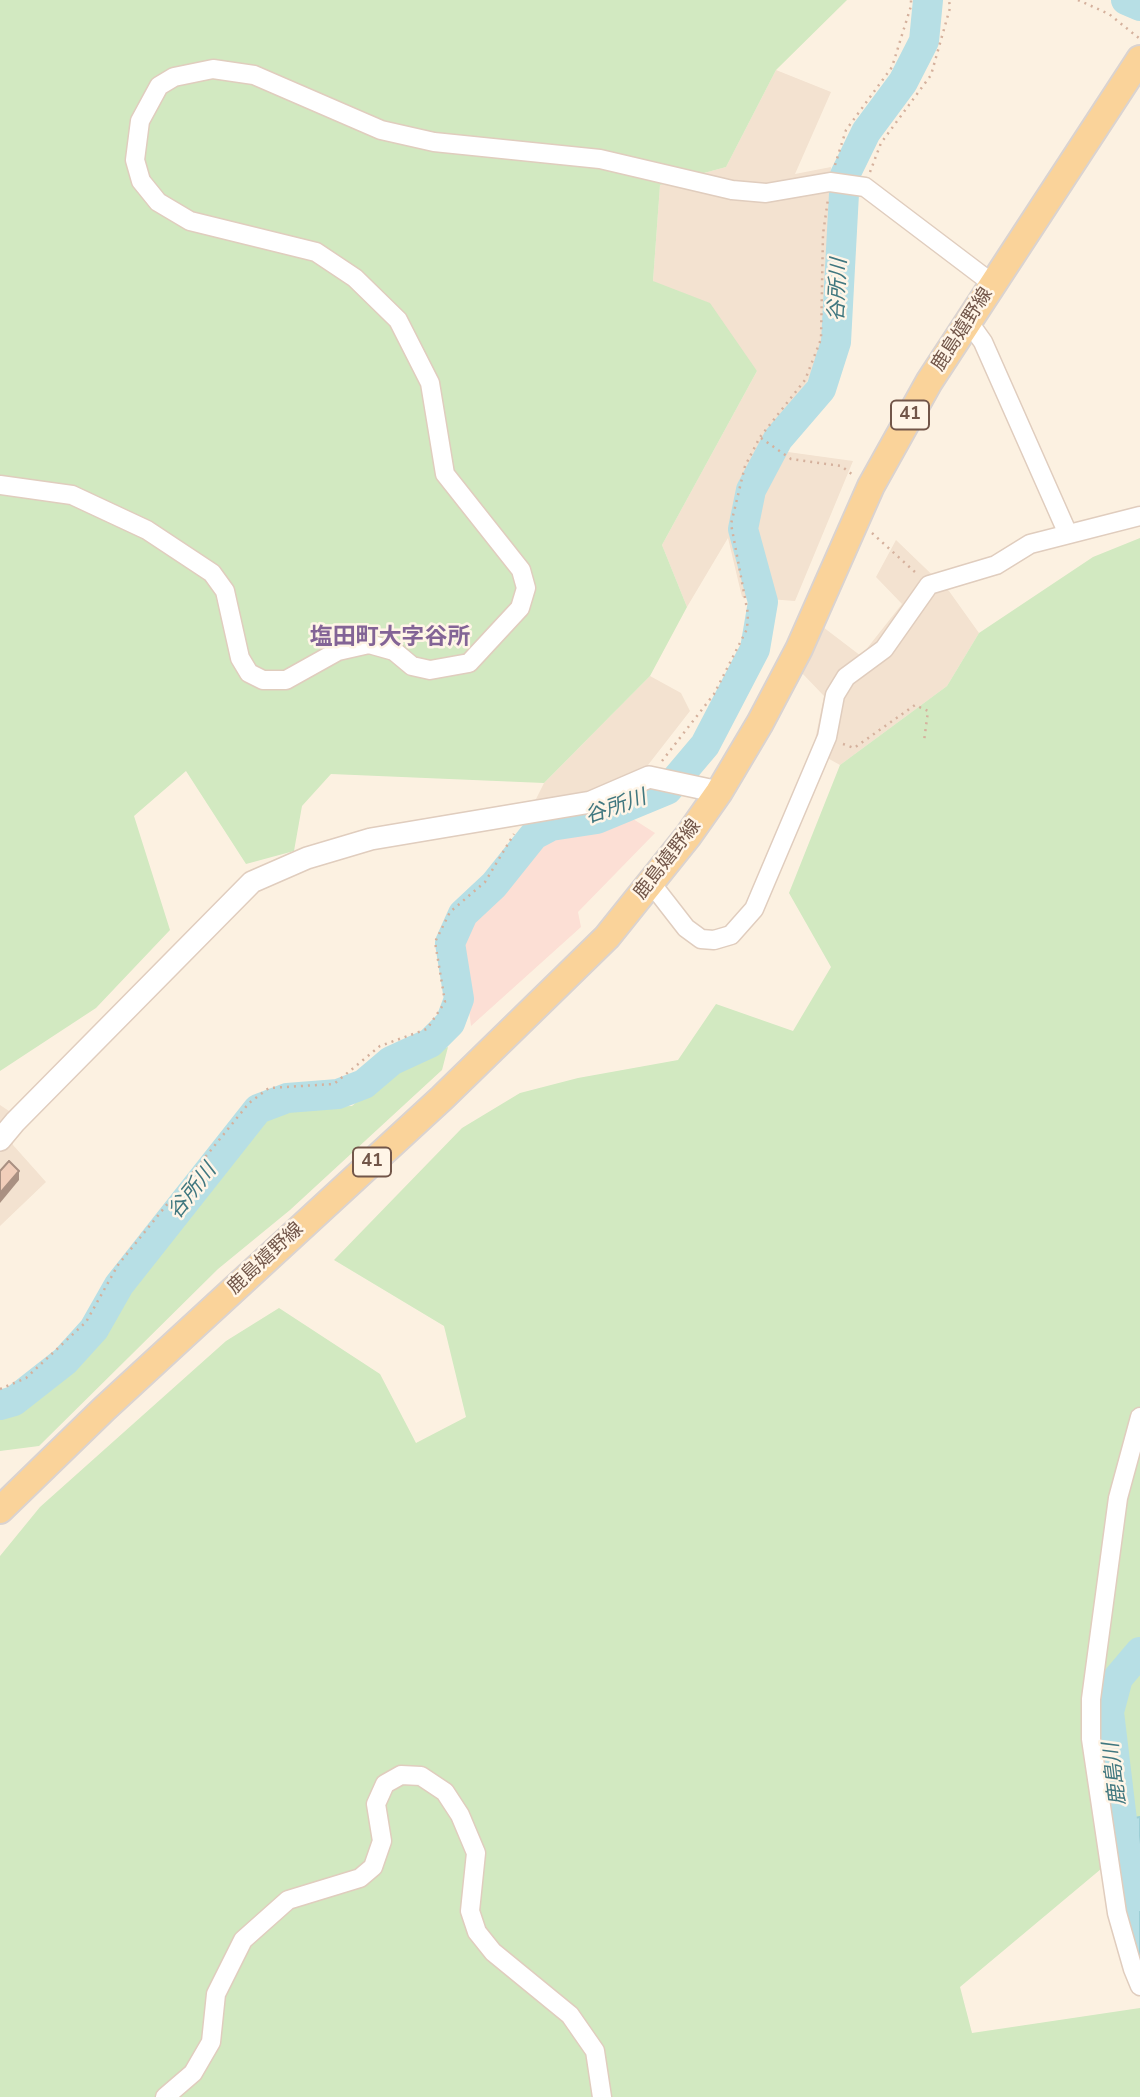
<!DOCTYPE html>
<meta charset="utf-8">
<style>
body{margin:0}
canvas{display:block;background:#fcf1e1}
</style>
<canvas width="1140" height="2097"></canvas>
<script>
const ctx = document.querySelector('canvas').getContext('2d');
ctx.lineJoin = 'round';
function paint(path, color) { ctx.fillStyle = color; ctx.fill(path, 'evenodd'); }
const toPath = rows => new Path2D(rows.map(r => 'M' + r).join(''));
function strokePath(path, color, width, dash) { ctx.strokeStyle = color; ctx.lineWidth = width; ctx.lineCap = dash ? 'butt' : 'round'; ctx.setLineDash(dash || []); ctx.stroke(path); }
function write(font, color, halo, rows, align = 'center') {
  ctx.font = font + ' "Nunito Sans","Noto Sans JP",sans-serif'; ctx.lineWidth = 5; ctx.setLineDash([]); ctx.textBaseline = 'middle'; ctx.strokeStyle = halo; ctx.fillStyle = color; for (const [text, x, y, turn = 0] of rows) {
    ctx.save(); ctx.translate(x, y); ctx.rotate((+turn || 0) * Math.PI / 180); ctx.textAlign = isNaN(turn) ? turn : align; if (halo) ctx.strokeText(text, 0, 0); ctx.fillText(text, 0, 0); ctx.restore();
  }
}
paint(toPath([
 [776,70,831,92,795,174,831,167,826,344,805,386,759,448,853,461,795,601,742,597,728,538,687,607,662,545,757,371,653,281,660,185,726,167],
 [896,540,949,591,979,633,947,686,840,765,813,750,824,696,801,672,823,627,861,656,902,604,876,577],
 [650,676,681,693,690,711,641,774,589,798,534,803,544,783],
 [0,1105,9,1111,13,1145,46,1182,0,1226]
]), '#f3e2d0');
paint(toPath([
 [630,817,655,833,578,912,581,927,471,1026,461,947,470,919,506,889,543,835]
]), '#fcdfd5');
paint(toPath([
 [0,0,847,0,776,70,726,167,660,185,653,281,710,303,757,371,662,545,687,607,650,676,544,783,331,774,302,806,294,851,246,864,186,771,134,816,170,930,96,1008,0,1071],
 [1140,538,1140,1817,1128,1819,1134,1890,1120,1891,1101,1869,960,1987,972,2033,1140,2008,1140,2097,0,2097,0,1556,40,1507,226,1341,279,1308,380,1374,416,1443,466,1417,444,1326,334,1260,462,1128,520,1093,578,1078,678,1060,716,1004,793,1031,831,967,789,893,840,765,947,686,979,633,1093,557],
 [448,1047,442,1070,290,1210,218,1269,39,1446,0,1451,0,1416,27,1409,108,1334,140,1269,262,1121,290,1108,352,1106,397,1066]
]), '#d2e9c1');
const water = toPath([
 [1140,1817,1140,1960,1132,1940,1120,1891,1133,1889,1128,1819,1140,1817]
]);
paint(water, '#b7dfe5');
strokePath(water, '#9dcfd6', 2);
strokePath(toPath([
 [1126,0,1140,6],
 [0,1405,14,1401,65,1361,94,1329,119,1285,258,1109,287,1098,338,1094,364,1084,391,1061,430,1043,450,1023,459,999,450,943,463,914,494,885,534,835,551,826,597,819,667,790,705,745,755,649,763,602,743,529,751,490,778,439,821,389,836,342,845,175,866,132,903,82,924,41,928,0],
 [1140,1652,1118,1678,1109,1712,1131,1895,1140,1896]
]), '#b7dfe5', 30);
const minor = toPath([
 [968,321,983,342,1068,534],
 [0,485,72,495,147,530,212,573,225,591,240,658,249,673,263,680,286,680,338,651,369,644,394,651,412,666,430,670,469,663,520,608,526,588,521,570,445,474,430,383,398,320,355,278,316,252,190,221,158,202,141,181,135,160,140,121,159,86,174,77,213,69,254,75,381,130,434,142,600,159,732,190,766,193,830,182,865,187,993,284],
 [651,883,686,928,701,939,714,940,731,935,754,909,827,737,835,695,846,677,884,649,929,585,996,565,1030,544,1140,516],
 [1140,1417,1118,1498,1091,1699,1091,1739,1117,1913,1133,1969,1140,1986],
 [165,2097,193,2073,211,2042,216,1994,243,1940,288,1900,360,1878,373,1867,382,1841,376,1804,385,1784,401,1775,421,1776,445,1792,460,1815,476,1853,470,1911,477,1932,493,1952,570,2015,595,2051,602,2097]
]);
const tertiary = toPath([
 [0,1140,15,1122,252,882,307,858,371,839,591,802,649,777,719,792]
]);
const primary = toPath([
 [0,1510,104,1409,442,1098,520,1022,607,937,688,836,719,792,760,723,799,649,871,486,929,382,1140,59]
]);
strokePath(minor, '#e0cdbe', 21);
strokePath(tertiary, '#e0cdbe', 24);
strokePath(primary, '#dad3d0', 30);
strokePath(toPath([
 [1078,0,1109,14,1140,39],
 [835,165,846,130,892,67,911,6,911,0],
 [870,172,881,143,931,75,950,8,949,0],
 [761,438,791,459,841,466,853,475],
 [872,533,916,573],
 [843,744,854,748,915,705,928,711,924,741],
 [662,761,714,694,747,629,748,614,731,524,745,466,760,437,805,380,821,339,823,234,828,199],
 [0,1389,26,1378,86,1322,118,1265,249,1103,269,1088,334,1084,380,1046,427,1029,445,1002,435,942,450,912,485,882,514,834]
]), '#d5b19d', 2.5, [2, 5]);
strokePath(minor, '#fff', 18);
strokePath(tertiary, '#fff', 21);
strokePath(primary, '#fad39a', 26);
paint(toPath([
 [19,1171,19,1180,0,1203,0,1193]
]), '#a99082');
const building = toPath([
 [9,1161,19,1171,0,1193,0,1171,9,1161]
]);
paint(building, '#f1ceba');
strokePath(building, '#a99082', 2);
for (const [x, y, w] of [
 [910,415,38],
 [372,1162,38]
]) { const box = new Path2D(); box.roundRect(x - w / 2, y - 14.5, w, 29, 5); ctx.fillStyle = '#fff5e7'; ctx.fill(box); strokePath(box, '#725649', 2); }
write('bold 18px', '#725649', null, [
 ["41",910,415],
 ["41",372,1162]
]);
write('19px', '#725649', '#fff5e7', [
 ["鹿島嬉野線",963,330,-57],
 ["鹿島嬉野線",668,860,-52],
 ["鹿島嬉野線",266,1259,-43]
]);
write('italic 21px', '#40777f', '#fff5e7', [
 ["谷所川",839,290,-87],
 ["谷所川",616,808,-19],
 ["谷所川",193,1192,-52],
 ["鹿島川",1116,1774,-97]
]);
write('bold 23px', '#836496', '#fff5e7', [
 ["塩田町大字谷所",390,638]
]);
</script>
